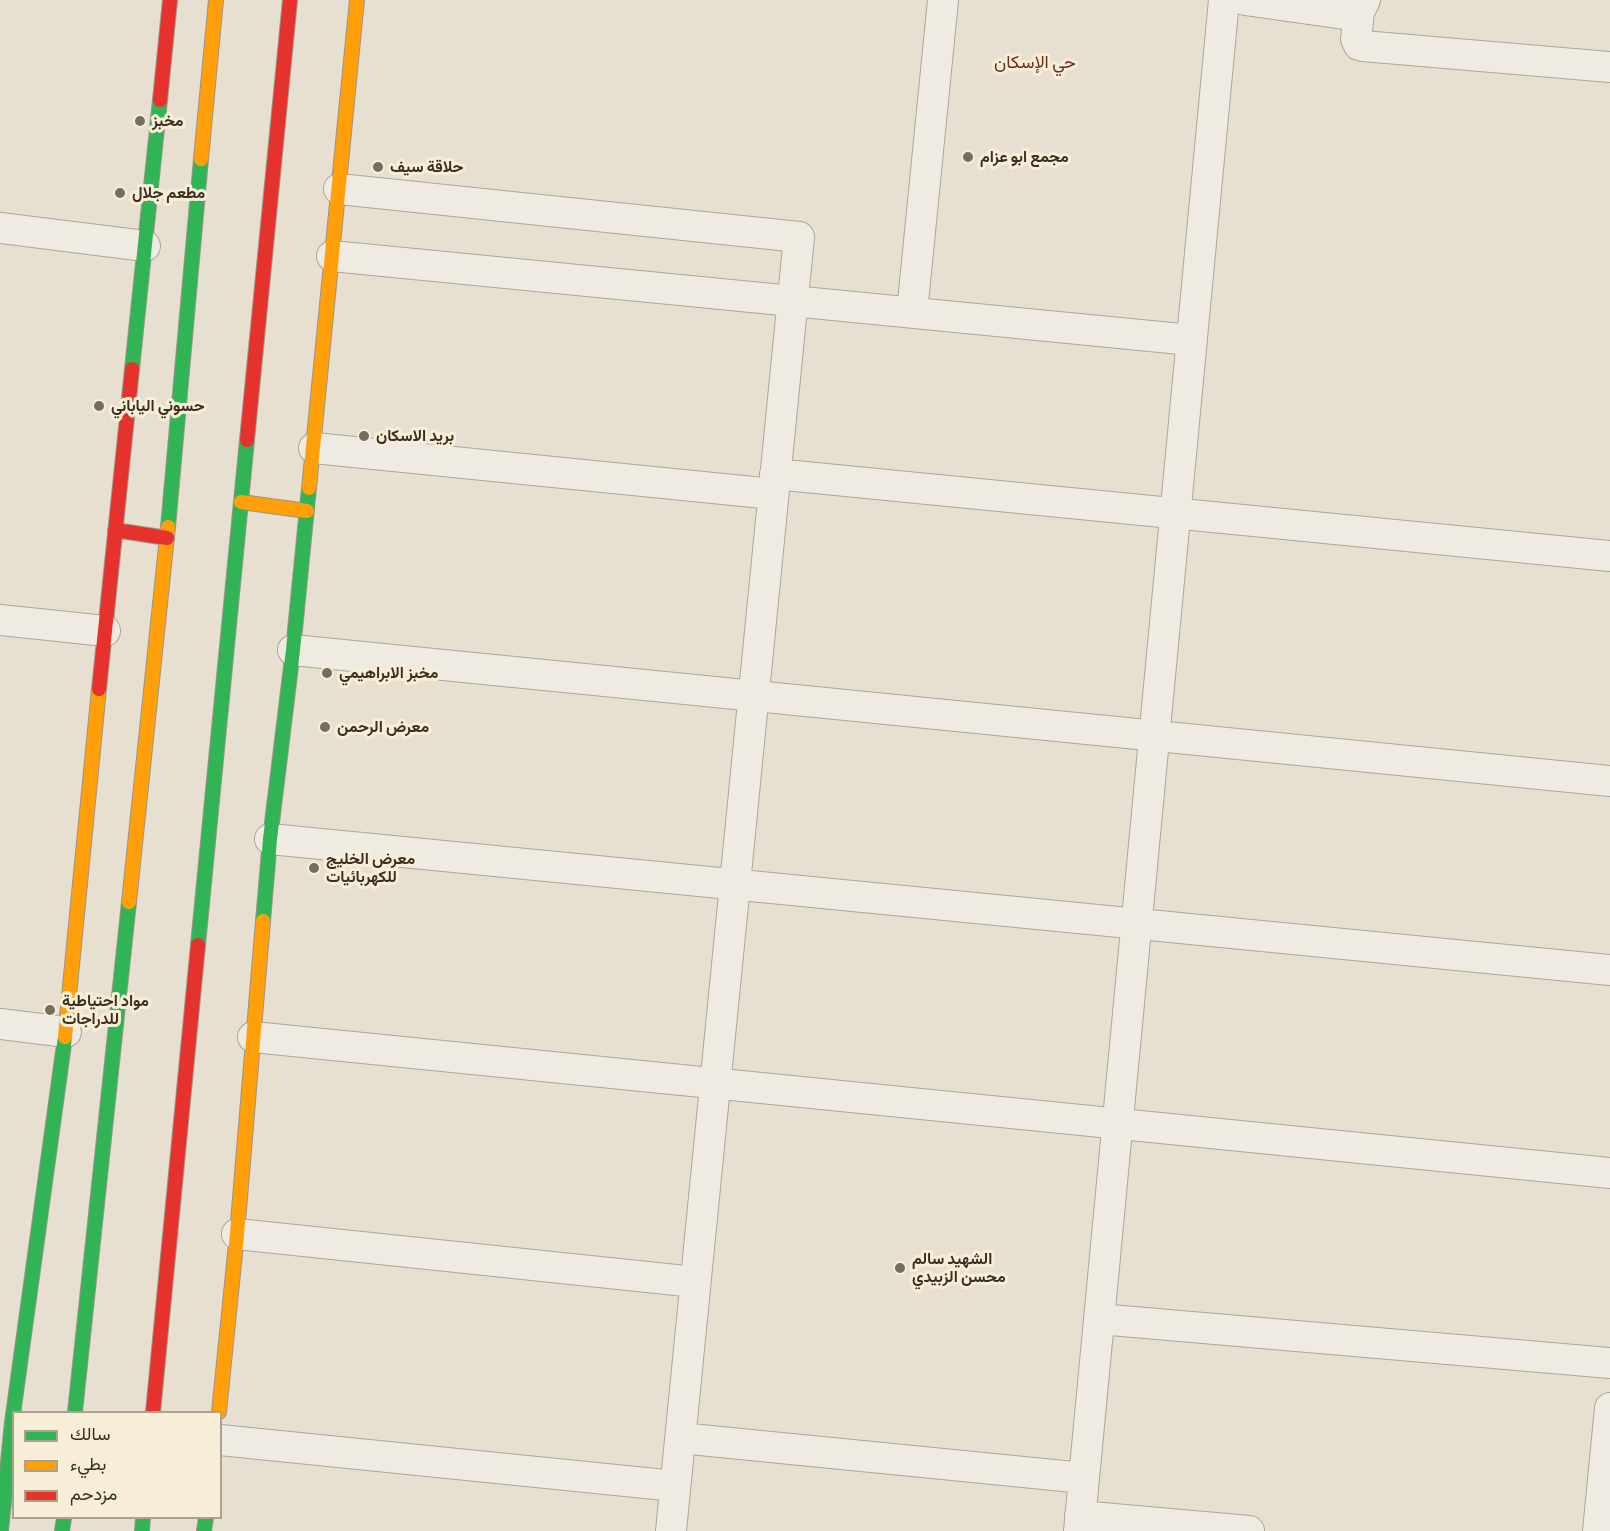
<!DOCTYPE html>
<meta charset="utf-8">
<style>
body{margin:0}
#map{position:relative;width:1610px;height:1531px;overflow:hidden;background:#e7e0d1;font-family:"Crimson Pro",Vazirmatn,serif}
canvas{display:block}
.legend{position:absolute;left:12px;top:1411px;width:210px;height:108px;box-sizing:border-box;background:#f7eed8;border:2px solid #ada18e;margin:0;padding:8px 10px;list-style:none;font-size:18px;color:#3d2e20}
.legend li{display:flex;align-items:center;gap:12px;height:30px}
.legend b{width:30px;border:2px solid #ada18e}
</style>
<div id="map">
<canvas width="1610" height="1531"></canvas>
<ul class="legend">
<li><b style="height:8px;background:#30b455"></b>سالك</li>
<li><b style="height:8px;background:#ff9f0a"></b>بطيء</li>
<li><b style="height:8px;background:#e5322d"></b>مزدحم</li>
</ul>
</div>
<script>
const ctx = document.querySelector('canvas').getContext('2d');
ctx.lineJoin = 'round';
const toPath = rows => new Path2D(rows.map(r => 'M' + r).join(''));
function strokePath(path, color, width, dash) { ctx.strokeStyle = color; ctx.lineWidth = width; ctx.lineCap = dash ? 'butt' : 'round'; ctx.setLineDash(dash || []); ctx.stroke(path); }
function write(font, color, halo, rows, align = 'center') {
  ctx.font = font + ' "Crimson Pro",Vazirmatn,serif'; ctx.lineWidth = 6; ctx.setLineDash([]); ctx.textBaseline = 'middle'; ctx.strokeStyle = halo; ctx.fillStyle = color; for (const [text, x, y, turn = 0] of rows) {
    ctx.save(); ctx.translate(x, y); ctx.rotate((+turn || 0) * Math.PI / 180); ctx.textAlign = isNaN(turn) ? turn : align; if (halo) ctx.strokeText(text, 0, 0); ctx.fillText(text, 0, 0); ctx.restore();
  }
}
const street = toPath([
 [1245,0,1351,15,1359,12],
 [1365,0,1359,12,1356,39,1359,45,1363,46,1610,67],
 [339,189,799,237,671,1531],
 [0,228,145,246],
 [332,256,1191,340],
 [912,312,943,0],
 [314,448,773,494],
 [775,474,1610,556],
 [0,620,105,631],
 [293,650,1610,781],
 [270,839,1610,970],
 [0,1024,66,1032],
 [253,1037,1610,1173],
 [237,1234,695,1282],
 [1099,1319,1610,1363],
 [680,1438,1084,1478],
 [220,1440,675,1486],
 [1080,1516,1249,1531],
 [1079,1531,1224,0],
 [1598,1531,1610,1408]
]);
const fast = toPath([
 [132,369,160,100],
 [168,527,201,159],
 [263,921,270,839,293,650,309,488],
 [198,945,247,440],
 [75,1412,129,902],
 [1,1531,12,1422,65,1037],
 [62,1531,64,1518],
 [142,1531,143,1518],
 [204,1531,206,1518]
]);
const slow = toPath([
 [201,159,216,0],
 [309,488,357,0],
 [241,502,307,511],
 [129,902,168,527],
 [65,1037,99,689],
 [219,1412,237,1234,263,921]
]);
const jam = toPath([
 [160,100,170,0],
 [247,440,290,0],
 [115,530,167,538],
 [99,689,132,369],
 [153,1412,198,945]
]);
strokePath(street, '#ada599', 32);
strokePath(fast, '#9c958a', 16);
strokePath(slow, '#9c958a', 16);
strokePath(jam, '#9c958a', 16);
strokePath(street, '#efebe3', 30);
strokePath(fast, '#30b455', 14);
strokePath(slow, '#ff9f0a', 14);
strokePath(jam, '#e5322d', 14);
for (const [x, y, r, color] of [
 [140,121,6,"#786c5e"],
 [968,157,6,"#786c5e"],
 [378,167,6,"#786c5e"],
 [120,193,6,"#786c5e"],
 [99,406,6,"#786c5e"],
 [364,436,6,"#786c5e"],
 [327,673,6,"#786c5e"],
 [325,727,6,"#786c5e"],
 [314,868,6,"#786c5e"],
 [50,1010,6,"#786c5e"],
 [900,1268,6,"#786c5e"]
]) { const dot = new Path2D(); dot.arc(x, y, r, 0, 2 * Math.PI); ctx.fillStyle = color; ctx.fill(dot); strokePath(dot, '#f7eed8', 2); }
write('bold 16px', '#3d2e20', '#f7eed8', [
 ["مخبز",152,121],
 ["مجمع ابو عزام",980,157],
 ["حلاقة سيف",390,167],
 ["مطعم جلال",132,193],
 ["حسوني الياباني",111,406],
 ["بريد الاسكان",376,436],
 ["مخبز الابراهيمي",339,673],
 ["معرض الرحمن",337,727],
 ["معرض الخليج",326,859],
 ["للكهربائيات",326,877],
 ["مواد احتياطية",62,1001],
 ["للدراجات",62,1019],
 ["الشهيد سالم",912,1259],
 ["محسن الزبيدي",912,1277]
], 'left');
write('18px', '#6b2e1e', '#f7eed8', [
 ["حي الإسكان",1035,62]
]);
</script>
